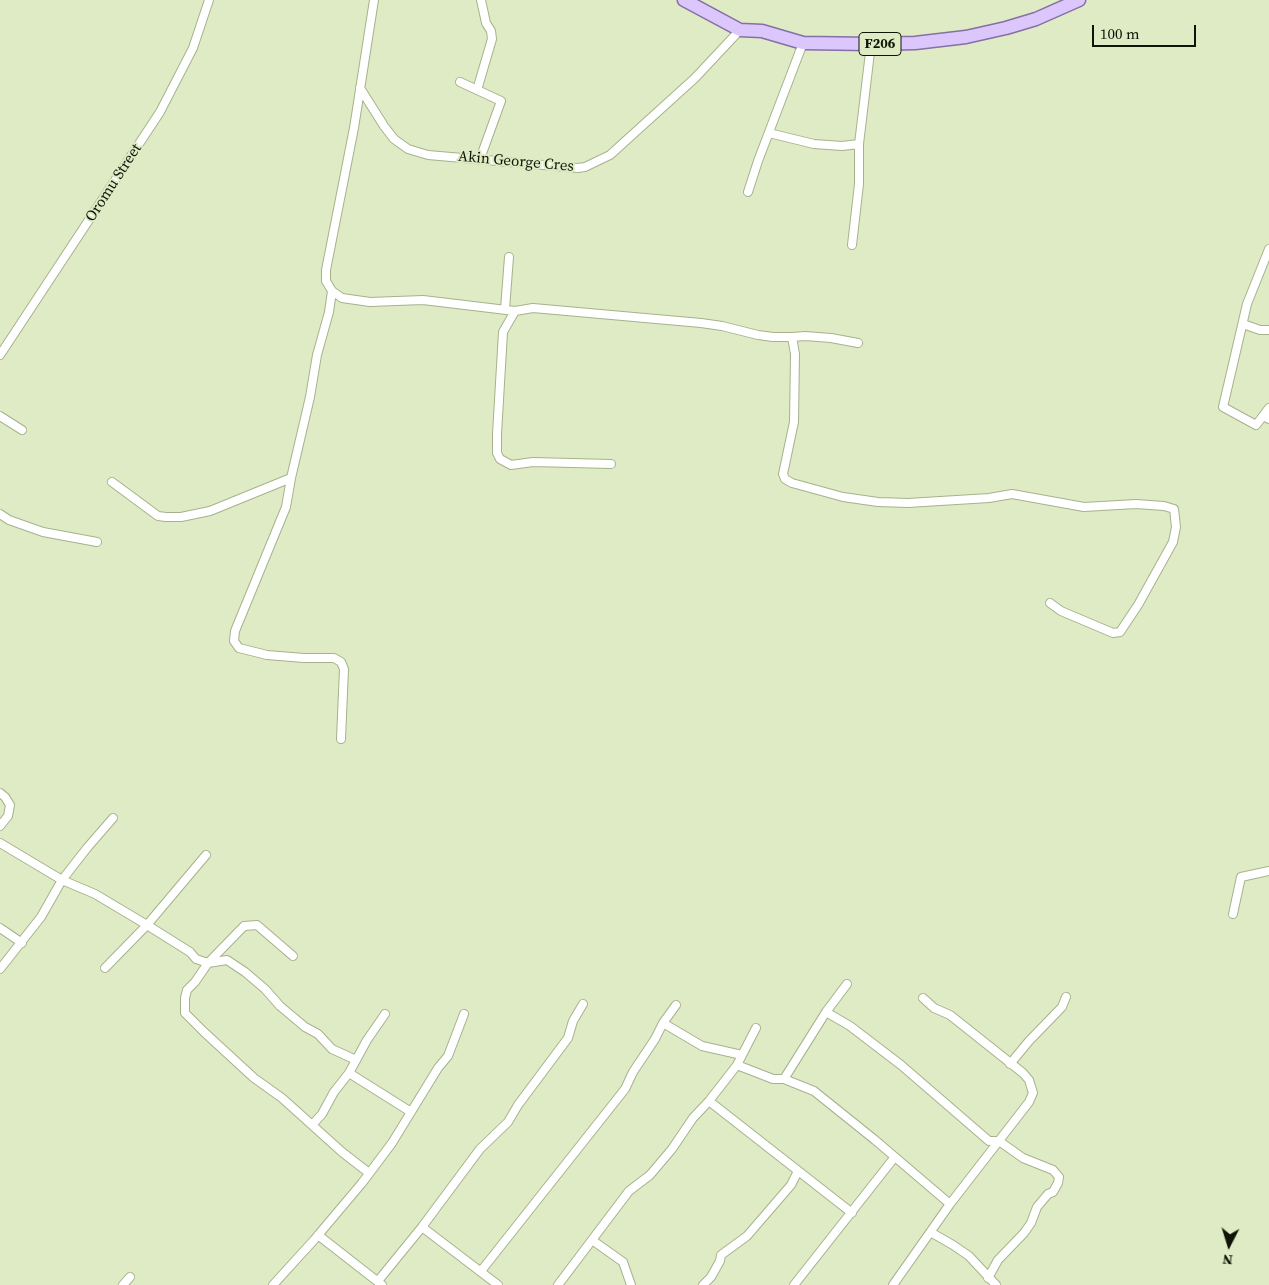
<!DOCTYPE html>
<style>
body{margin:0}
#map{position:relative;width:1269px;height:1285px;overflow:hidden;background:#dfebc5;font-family:"Source Serif 4",serif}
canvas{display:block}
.north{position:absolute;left:1204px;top:1220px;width:50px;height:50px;-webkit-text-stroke:4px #dfebc5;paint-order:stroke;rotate:185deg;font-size:14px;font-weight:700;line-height:20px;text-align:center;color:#101406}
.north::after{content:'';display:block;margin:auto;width:18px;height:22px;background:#101406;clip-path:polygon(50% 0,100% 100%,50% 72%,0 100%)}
.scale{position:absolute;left:1092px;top:25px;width:104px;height:22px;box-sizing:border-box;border:2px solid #101406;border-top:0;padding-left:6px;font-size:15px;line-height:18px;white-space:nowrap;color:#101406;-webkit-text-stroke:4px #dfebc5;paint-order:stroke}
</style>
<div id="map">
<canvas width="1269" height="1285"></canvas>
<div class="north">N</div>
<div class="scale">100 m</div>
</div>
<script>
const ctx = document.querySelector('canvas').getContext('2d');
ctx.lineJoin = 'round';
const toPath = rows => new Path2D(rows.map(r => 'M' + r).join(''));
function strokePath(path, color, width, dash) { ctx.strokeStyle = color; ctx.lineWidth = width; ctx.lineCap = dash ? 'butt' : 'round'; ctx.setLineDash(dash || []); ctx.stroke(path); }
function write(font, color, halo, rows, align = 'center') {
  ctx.font = font + ' "Source Serif 4",serif'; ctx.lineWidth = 4; ctx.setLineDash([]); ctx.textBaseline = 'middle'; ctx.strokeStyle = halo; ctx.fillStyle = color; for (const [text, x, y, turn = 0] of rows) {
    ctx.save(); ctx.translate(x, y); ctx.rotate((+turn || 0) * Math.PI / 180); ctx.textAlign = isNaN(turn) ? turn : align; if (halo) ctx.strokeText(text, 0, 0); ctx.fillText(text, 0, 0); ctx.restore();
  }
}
const street = toPath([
 [374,0,354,128,326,270,326,281,332,291,342,298,370,302,423,300,515,311,533,308,701,323,722,326,758,335,773,337,792,337,795,354,794,422,783,474,785,479,792,483,843,497,878,502,908,503,989,498,1012,494,1084,507,1136,504,1164,506,1174,509,1176,527,1173,542,1138,605,1120,632,1113,633,1061,611,1050,603],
 [460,82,501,101,480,159],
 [360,88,384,126,394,139,408,149,428,155,578,168,585,167,610,155,695,78,740,30],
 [477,90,492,39,491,31,486,23,481,0],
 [769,133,814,144,842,146,859,144],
 [748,192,758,161,803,43],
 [852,245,859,184,859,144,871,44],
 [1269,249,1247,304,1223,407,1256,425,1263,416,1269,419],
 [332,291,329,312,317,355,310,397,291,478,286,507,235,631,234,641,239,648,267,655,304,658,334,658,341,662,344,669,341,739],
 [505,309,509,257],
 [515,311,503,332,497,434,497,453,500,459,511,465,533,462,611,464],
 [1243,324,1260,330,1269,330],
 [792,337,805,336,831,338,858,343],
 [0,355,160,112,193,48,209,0],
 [0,416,22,430],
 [1263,416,1269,408],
 [112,482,158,516,166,517,181,517,210,511,291,478],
 [0,514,9,520,43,532,97,542],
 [0,793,5,797,10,805,8,816,0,826],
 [0,843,62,880,95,894,147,925,190,952,196,959,208,963,227,960,245,972,265,989,280,1006,305,1027,318,1034,332,1049,356,1060],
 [1233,914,1241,877,1269,871],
 [0,928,22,943],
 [293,956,257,925,244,926,208,963,195,982,187,990,185,998,185,1013,204,1032,254,1078,282,1098,342,1152,369,1173],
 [105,968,147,925,206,855],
 [0,969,41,917,62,880,87,848,113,818],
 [826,1012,850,1026,901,1065,989,1141,999,1141,1023,1158,1053,1170,1059,1177,1058,1183,1053,1192,1048,1194,1037,1207,1031,1223,1024,1233,998,1260,988,1278],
 [663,1023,702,1046,742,1055],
 [1010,1064,1029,1041,1062,1007,1066,997],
 [737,1065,773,1079,784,1079,814,1091,875,1140,950,1204],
 [349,1073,411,1112],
 [784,1079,826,1012,847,984],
 [709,1101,852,1213],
 [312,1125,322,1114,334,1092,349,1073,367,1040,385,1014],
 [422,1227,498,1285],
 [932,1233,953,1245,969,1256,996,1285],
 [318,1235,382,1285],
 [592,1240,623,1262,631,1285],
 [481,1271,625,1089,633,1072,655,1039,663,1023,676,1005],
 [378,1281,422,1227,480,1149,508,1122,518,1105,568,1038,573,1021,583,1004],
 [123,1285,130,1277],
 [273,1285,314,1240,362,1183,392,1143,438,1068,448,1056,464,1014],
 [558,1285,629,1191,650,1175,672,1149,693,1118,709,1101,737,1065,756,1028],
 [703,1285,711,1277,720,1261,721,1255,747,1236,791,1185,798,1171],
 [794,1285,894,1158],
 [893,1285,950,1204,1029,1102,1033,1093,1029,1080,1023,1073,950,1015,934,1008,923,998]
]);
const primary = toPath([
 [684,0,740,30,762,31,803,43,871,44,915,43,966,37,1006,28,1036,19,1079,0]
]);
strokePath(street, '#a6b28d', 10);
strokePath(primary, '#8570a5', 15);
strokePath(street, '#fff', 8);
strokePath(primary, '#dcc7fd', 12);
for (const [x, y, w] of [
 [880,44,42]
]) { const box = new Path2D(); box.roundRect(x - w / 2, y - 11.5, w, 23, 4); ctx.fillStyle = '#dfebc5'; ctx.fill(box); strokePath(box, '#101406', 1); }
write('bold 14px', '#101406', null, [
 ["F206",880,44]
]);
write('15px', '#101406', '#dfebc5', [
 ["Akin George Cres",516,162,5],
 ["Oromu Street",114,183,-57]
]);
</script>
